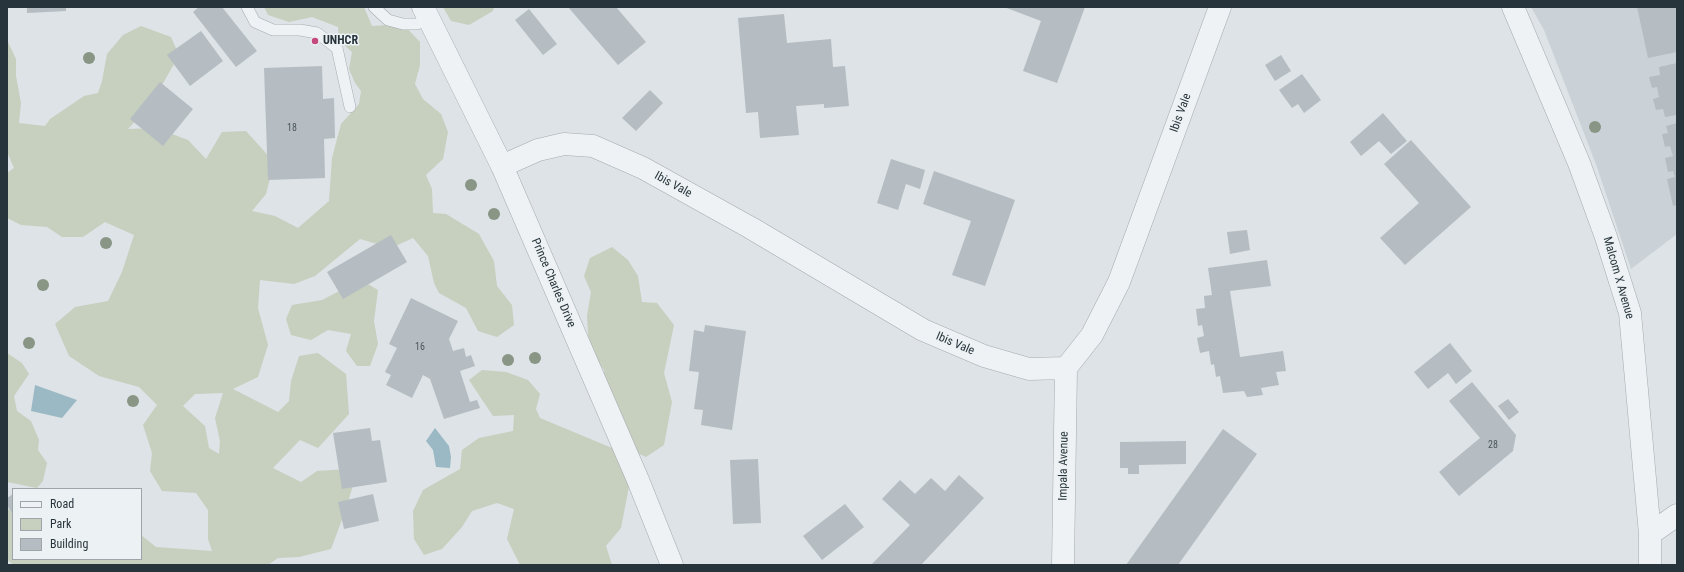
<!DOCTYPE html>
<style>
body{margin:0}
#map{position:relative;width:1684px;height:572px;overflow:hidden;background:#dde3e6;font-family:"Roboto Condensed",sans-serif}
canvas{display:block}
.frame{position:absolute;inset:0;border:8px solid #28343b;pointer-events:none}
.legend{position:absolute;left:12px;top:488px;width:130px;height:72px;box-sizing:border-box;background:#ecf1f4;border:1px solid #9ea5aa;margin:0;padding:5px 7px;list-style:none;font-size:12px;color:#28343b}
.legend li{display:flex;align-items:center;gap:8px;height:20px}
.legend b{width:20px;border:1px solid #9ea5aa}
</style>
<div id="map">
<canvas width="1684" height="572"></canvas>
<div class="frame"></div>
<ul class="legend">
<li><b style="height:5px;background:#eff2f4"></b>Road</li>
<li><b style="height:11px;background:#c7cfbf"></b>Park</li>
<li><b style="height:11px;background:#b5bdc2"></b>Building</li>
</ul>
</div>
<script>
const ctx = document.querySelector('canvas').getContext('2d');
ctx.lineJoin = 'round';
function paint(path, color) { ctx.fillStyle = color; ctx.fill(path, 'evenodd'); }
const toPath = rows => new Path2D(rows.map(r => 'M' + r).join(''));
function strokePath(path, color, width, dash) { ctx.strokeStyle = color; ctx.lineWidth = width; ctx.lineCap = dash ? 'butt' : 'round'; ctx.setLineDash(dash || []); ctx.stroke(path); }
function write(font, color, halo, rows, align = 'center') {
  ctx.font = font + ' "Roboto Condensed",sans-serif'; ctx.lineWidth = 3; ctx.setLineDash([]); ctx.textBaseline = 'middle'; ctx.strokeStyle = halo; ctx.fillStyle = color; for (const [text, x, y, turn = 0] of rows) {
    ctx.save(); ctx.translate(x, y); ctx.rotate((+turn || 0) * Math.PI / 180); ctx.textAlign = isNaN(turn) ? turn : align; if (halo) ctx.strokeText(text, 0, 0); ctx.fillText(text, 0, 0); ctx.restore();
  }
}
paint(toPath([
 [1531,7,1677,7,1677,234,1631,269,1597,167,1544,30]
]), '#cbd2d7');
paint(toPath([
 [264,7,364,7,372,26,403,24,420,42,420,65,415,84,423,99,441,114,448,132,443,159,426,175,432,189,433,213,446,214,479,234,494,261,497,286,512,305,514,325,497,337,478,331,466,308,439,293,434,283,428,256,413,238,391,248,360,239,315,276,294,284,260,280,258,308,268,345,258,377,233,389,278,412,289,401,291,381,299,356,318,353,346,374,349,414,318,448,300,440,273,468,301,482,317,471,348,469,355,478,347,506,331,549,299,557,278,558,268,565,14,565,7,560,7,507,13,514,13,559,141,559,141,535,156,547,212,551,208,539,208,510,196,493,162,491,150,471,152,453,143,425,157,405,139,387,99,376,69,356,55,324,75,307,108,301,122,272,134,235,105,222,83,237,62,237,47,227,21,225,7,218,7,173,14,168,7,152,7,40,16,59,16,76,21,103,19,123,45,126,50,119,84,96,98,93,102,81,107,54,123,35,141,26,171,37,179,55,152,103,128,129,156,128,188,140,206,159,222,132,246,131,274,162,266,194,252,211,275,216,298,228,329,201,332,158,341,124,359,104,361,91,355,83,349,69,352,52,339,40,338,27,312,17,289,22,268,15],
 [223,393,215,418,220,441,219,454,209,448,205,426,183,406,195,394],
 [443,7,494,7,493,11,469,25,451,21],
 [612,247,628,260,638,276,642,302,657,303,674,325,664,373,672,402,664,445,646,457,608,440,604,370,589,349,587,316,591,292,584,276,590,258],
 [361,280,378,290,374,321,378,344,370,366,357,366,346,351,351,334,328,330,311,340,291,335,286,319,292,305,322,300],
 [7,353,22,363,29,374,14,396,17,411,31,421,39,440,38,450,47,463,43,481,37,488,7,482],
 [482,370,506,372,528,380,540,394,536,409,540,418,612,448,630,481,621,528,606,546,612,565,520,565,507,539,514,509,497,503,472,511,462,527,442,549,424,555,414,539,413,511,423,490,460,469,462,450,479,438,513,431,514,415,493,416,469,380]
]), '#c7cfbf');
paint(toPath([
 [35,385,77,400,62,418,31,411],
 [435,428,449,446,451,457,450,468,436,467,433,450,426,441]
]), '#9ab9c4');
paint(toPath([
 [27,7,66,7,66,11,27,13],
 [199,7,222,7,257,51,236,67,193,12],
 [568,7,616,7,646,42,618,65],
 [1004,7,1085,7,1057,83,1023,71,1041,21],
 [1637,7,1675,7,1677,12,1677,52,1648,58],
 [529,9,557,44,543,55,515,20],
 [784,14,787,43,831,39,833,67,845,66,849,106,824,108,824,104,796,106,799,135,760,138,758,112,746,113,738,18],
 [201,31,223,61,190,86,167,55],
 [1281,55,1291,71,1275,81,1265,65],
 [1677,63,1677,115,1665,117,1663,109,1656,110,1653,99,1659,97,1657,87,1652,88,1649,77,1660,75,1659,67],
 [322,66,323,99,334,98,335,138,324,139,325,178,268,180,264,68],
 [1302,74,1321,100,1304,113,1298,104,1292,108,1279,90],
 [160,82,193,109,163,146,130,119],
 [650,90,663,103,636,131,622,118],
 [1383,113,1407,141,1391,154,1379,141,1361,156,1350,142],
 [1677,123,1677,205,1673,206,1667,179,1675,177,1673,171,1668,172,1665,158,1673,156,1670,146,1665,147,1662,134,1668,133,1666,126],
 [1411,140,1471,207,1405,265,1380,238,1419,203,1384,164],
 [891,159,925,170,920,189,906,184,898,210,877,203],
 [934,171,1015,200,985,286,952,275,971,221,923,204],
 [1247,230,1250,250,1230,254,1227,232],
 [391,235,407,262,343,299,327,272],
 [1267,260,1271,286,1230,291,1240,357,1283,351,1286,371,1276,372,1279,385,1261,388,1263,395,1247,397,1244,391,1223,393,1220,376,1216,377,1214,364,1211,365,1209,351,1200,353,1197,338,1204,336,1202,325,1198,326,1196,309,1205,308,1204,296,1212,295,1208,268],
 [411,298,458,321,449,339,453,351,464,348,466,357,471,355,475,366,460,371,470,402,477,400,480,408,444,419,430,379,423,375,412,398,386,385,391,375,385,372,397,348,389,344],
 [705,325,746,331,732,430,701,425,703,410,694,409,699,372,689,371,694,330,704,332],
 [1450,343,1472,371,1456,384,1448,373,1428,389,1414,372],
 [1472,382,1516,435,1513,451,1459,496,1439,472,1480,438,1449,401],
 [1508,399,1519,412,1509,420,1498,406],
 [370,428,372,441,380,440,387,482,342,489,333,433],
 [1223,429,1257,454,1178,565,1126,565],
 [1186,441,1186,464,1139,465,1139,474,1128,474,1128,468,1120,468,1120,442],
 [758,459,761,523,733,524,730,460],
 [959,475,984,498,921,565,871,565,910,525,882,499,900,480,915,494,931,478,945,491],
 [13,494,13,515,7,505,7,498],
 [373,494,379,521,344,529,338,502],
 [845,504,864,527,822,560,803,536]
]), '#b5bdc2');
const service = toPath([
 [247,7,255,22,273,30,300,30,317,33,337,48,350,107],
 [374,7,388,20,403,24,417,24,429,19]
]);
const minor = toPath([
 [1513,7,1579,163,1606,237,1630,313,1650,534,1650,565],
 [502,166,538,150,564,144,593,146,643,168,751,228,923,330,984,356,1029,369,1066,368,1092,335,1119,282,1220,7],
 [1650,534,1677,515],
 [1063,565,1066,368]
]);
const tertiary = toPath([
 [423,7,502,166,638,480,672,565]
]);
strokePath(service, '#a3abaf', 12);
strokePath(minor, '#a3abaf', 23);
strokePath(tertiary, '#a3abaf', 23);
strokePath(service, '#eff2f4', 11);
strokePath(minor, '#eff2f4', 22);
strokePath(tertiary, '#eff2f4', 22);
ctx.fillStyle = '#899585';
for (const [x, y] of [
 [89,58],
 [1595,127],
 [471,185],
 [494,214],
 [106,243],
 [43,285],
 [29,343],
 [535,358],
 [508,360],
 [133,401]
]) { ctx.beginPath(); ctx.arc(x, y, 6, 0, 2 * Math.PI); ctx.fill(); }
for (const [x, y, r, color] of [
 [315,41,4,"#c4497c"]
]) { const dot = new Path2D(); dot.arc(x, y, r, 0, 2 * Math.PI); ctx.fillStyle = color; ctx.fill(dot); strokePath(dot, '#ecf1f4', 1.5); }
write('10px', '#4b565d', null, [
 ["18",292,128],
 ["16",420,347],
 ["28",1493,445]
]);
write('bold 12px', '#28343b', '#ecf1f4', [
 ["UNHCR",323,41]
], 'left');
write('12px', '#28343b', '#ecf1f4', [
 ["Ibis Vale",1181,113,-70],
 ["Ibis Vale",673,185,29],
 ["Malcom X Avenue",1618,278,74],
 ["Prince Charles Drive",553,283,67],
 ["Ibis Vale",955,344,23],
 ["Impala Avenue",1064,466,-89]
]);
</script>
